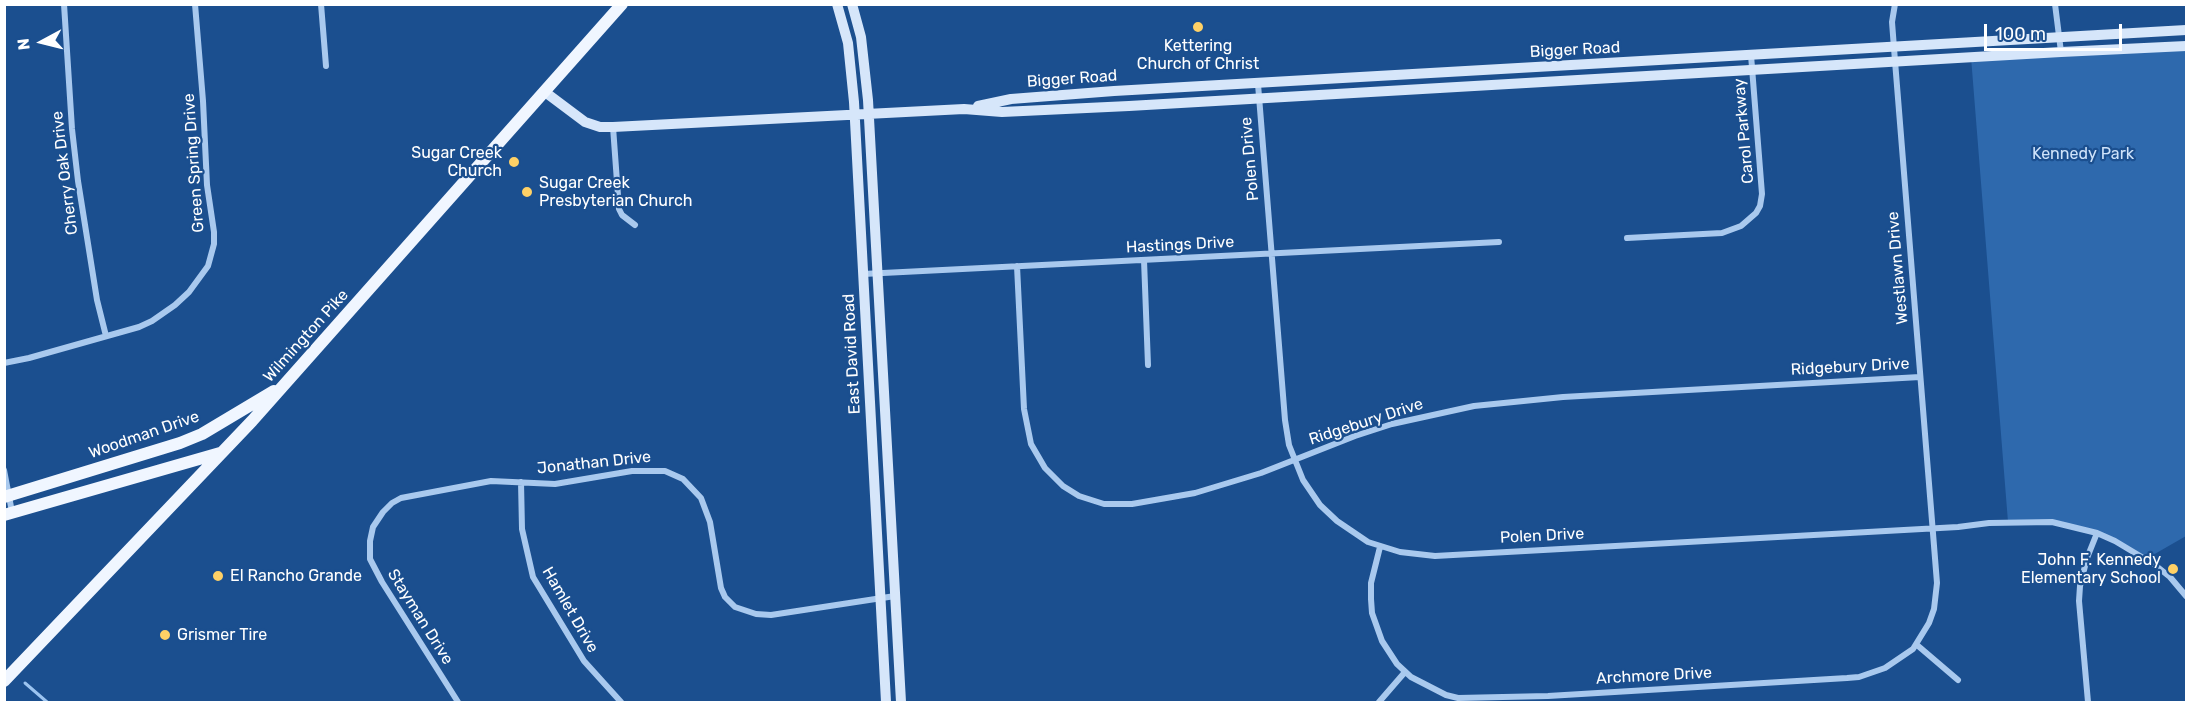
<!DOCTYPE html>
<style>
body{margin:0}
#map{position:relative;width:2191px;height:707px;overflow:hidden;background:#1b4f8f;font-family:Rubik,sans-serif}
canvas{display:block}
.frame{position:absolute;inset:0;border:6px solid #fff;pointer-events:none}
.north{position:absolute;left:12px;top:12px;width:60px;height:60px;-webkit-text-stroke:4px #1b4f8f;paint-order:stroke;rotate:263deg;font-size:16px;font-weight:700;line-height:24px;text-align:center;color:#fff}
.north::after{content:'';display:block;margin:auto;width:21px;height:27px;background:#fff;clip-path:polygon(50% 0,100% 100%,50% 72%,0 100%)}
.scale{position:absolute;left:1984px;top:24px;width:138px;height:27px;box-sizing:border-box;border:3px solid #fff;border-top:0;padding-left:8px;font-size:18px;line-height:21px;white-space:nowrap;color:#fff;-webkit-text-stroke:4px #1b4f8f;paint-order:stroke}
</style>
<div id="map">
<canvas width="2191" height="707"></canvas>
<div class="frame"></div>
<div class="north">N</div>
<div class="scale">100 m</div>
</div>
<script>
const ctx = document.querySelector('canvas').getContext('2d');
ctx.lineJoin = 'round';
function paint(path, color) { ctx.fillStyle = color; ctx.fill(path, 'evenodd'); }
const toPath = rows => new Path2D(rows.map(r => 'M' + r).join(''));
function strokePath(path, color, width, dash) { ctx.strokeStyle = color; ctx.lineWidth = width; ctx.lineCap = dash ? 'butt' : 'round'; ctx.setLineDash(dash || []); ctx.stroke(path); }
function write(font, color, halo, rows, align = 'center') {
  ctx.font = font + ' Rubik,sans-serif'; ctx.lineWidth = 4.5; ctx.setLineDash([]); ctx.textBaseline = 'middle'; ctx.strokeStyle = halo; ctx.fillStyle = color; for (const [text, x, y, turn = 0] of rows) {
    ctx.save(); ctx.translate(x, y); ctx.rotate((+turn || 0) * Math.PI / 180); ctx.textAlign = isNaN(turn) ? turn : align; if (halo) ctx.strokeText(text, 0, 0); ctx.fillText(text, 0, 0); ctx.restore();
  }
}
paint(toPath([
 [2186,46,2186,536,2146,559,2115,541,2068,525,2008,522,1971,57]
]), '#2e69ad');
strokePath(toPath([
 [25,683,47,702]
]), '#9cc4f0', 3);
strokePath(toPath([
 [64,4,72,129,78,181,97,300,106,336],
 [321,4,326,66],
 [2055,4,2061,52],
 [1258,84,1285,420,1289,445,1303,480,1320,505,1337,521,1368,542,1400,552,1435,556,1958,527,1989,523,2052,522,2097,533,2115,541,2155,565,2170,577,2186,596],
 [613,127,619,209,622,215,635,225],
 [1627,238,1722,233,1741,226,1756,213,1760,206,1762,194,1751,55],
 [1144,260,1148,365],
 [1017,266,1024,409,1031,444,1045,468,1063,486,1079,496,1104,504,1132,504,1195,493,1261,473,1355,436,1392,424,1474,406,1563,397,1920,377],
 [863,274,1499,242],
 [4,363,29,358,139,327,152,321,175,305,189,292,208,266,214,244,214,232,207,185,203,101,195,4],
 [4,470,12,512],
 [521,482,522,529,533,577,584,661,621,702],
 [1380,547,1371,583,1371,599,1372,613,1382,641,1397,664,1411,677,1446,695,1458,698,1548,696,1847,678,1859,677,1885,668,1913,649,1929,623,1934,609,1937,583,1895,61,1892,22,1895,4],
 [1917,645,1958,680],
 [458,702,382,582,370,559,370,541,373,527,383,512,392,503,401,498,491,481,555,484,632,471,665,471,683,479,701,498,710,522,721,588,725,597,735,607,756,614,771,615,895,596],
 [1379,702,1405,672],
 [2088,702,2079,601,2080,586,2087,558,2097,533]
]), '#a9c9ee', 6);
strokePath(toPath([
 [837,4,848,43,854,102,886,702],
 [852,4,861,37,868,100,901,702],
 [545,92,585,122,600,127,613,127,964,109,1002,112,1129,106,2061,52,2186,46],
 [978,106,1011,99,1114,91,2186,30]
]), '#d6e6fa', 10);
strokePath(toPath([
 [4,497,180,443,202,434,274,391],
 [4,515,220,453],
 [4,681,252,421,622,4]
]), '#f0f6ff', 12);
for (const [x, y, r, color] of [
 [1198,27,6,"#ffd166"],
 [514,162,6,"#ffd166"],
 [527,192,6,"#ffd166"],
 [2173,569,6,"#ffd166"],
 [218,576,6,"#ffd166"],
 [165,635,6,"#ffd166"]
]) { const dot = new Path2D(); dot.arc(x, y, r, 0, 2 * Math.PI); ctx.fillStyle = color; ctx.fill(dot); strokePath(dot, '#1b4f8f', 2); }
write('16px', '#fff', '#1b4f8f', [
 ["Kettering",1198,46,"center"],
 ["Church of Christ",1198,64,"center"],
 ["Sugar Creek",502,153,"right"],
 ["Church",502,171,"right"],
 ["Sugar Creek",539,183],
 ["Presbyterian Church",539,201],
 ["John F. Kennedy",2161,560,"right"],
 ["Elementary School",2161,578,"right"],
 ["El Rancho Grande",230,576],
 ["Grismer Tire",177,635]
], 'left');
write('16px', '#fff', '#1b4f8f', [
 ["Bigger Road",1575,50,-3],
 ["Bigger Road",1072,79,-4],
 ["Carol Parkway",1744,131,-95],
 ["Polen Drive",1250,159,-95],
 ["Green Spring Drive",194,163,-94],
 ["Cherry Oak Drive",65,173,-97],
 ["Hastings Drive",1180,245,-3],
 ["Westlawn Drive",1898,268,-95],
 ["Wilmington Pike",306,336,-48],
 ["East David Road",852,354,-93],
 ["Ridgebury Drive",1850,367,-3],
 ["Ridgebury Drive",1366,422,-18],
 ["Woodman Drive",144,435,-19],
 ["Jonathan Drive",594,463,-6],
 ["Polen Drive",1542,536,-3],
 ["Hamlet Drive",570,610,60],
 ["Stayman Drive",420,617,58],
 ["Archmore Drive",1654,676,-3]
]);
write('16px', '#cfe3fa', '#1b4f8f', [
 ["Kennedy Park",2083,154]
]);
</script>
